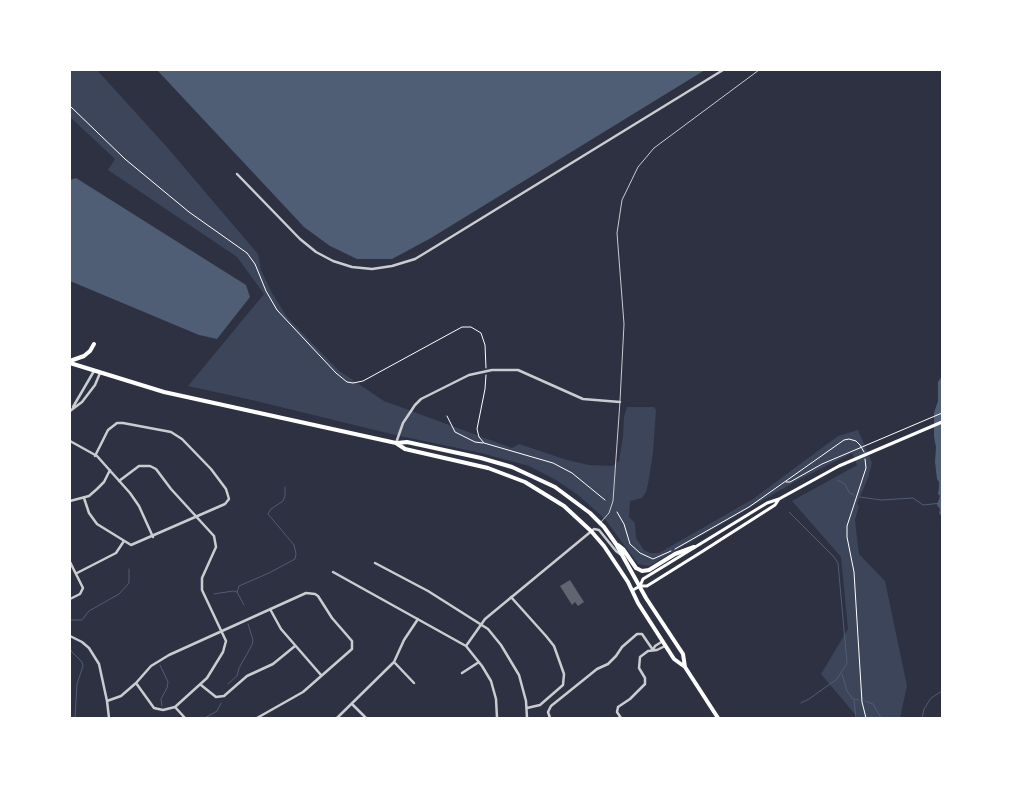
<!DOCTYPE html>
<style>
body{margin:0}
#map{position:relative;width:1012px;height:788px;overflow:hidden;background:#2d3142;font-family:Roboto,sans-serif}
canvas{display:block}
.frame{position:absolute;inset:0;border:71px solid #fff;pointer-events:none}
</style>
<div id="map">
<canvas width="1012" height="788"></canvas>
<div class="frame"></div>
</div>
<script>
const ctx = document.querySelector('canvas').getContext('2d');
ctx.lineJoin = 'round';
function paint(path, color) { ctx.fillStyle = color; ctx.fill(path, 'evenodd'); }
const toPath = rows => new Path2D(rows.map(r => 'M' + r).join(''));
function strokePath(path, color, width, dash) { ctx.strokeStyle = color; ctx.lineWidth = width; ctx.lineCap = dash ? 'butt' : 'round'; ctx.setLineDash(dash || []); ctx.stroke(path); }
paint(toPath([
 [70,70,97,70,166,146,258,254,261,270,272,293,287,317,338,370,384,401,512,448,519,444,567,460,589,465,612,466,619,461,623,436,624,417,627,407,654,407,656,410,653,453,648,484,646,492,642,498,630,501,629,517,635,523,636,538,644,550,650,553,659,553,753,499,838,436,858,430,872,463,868,478,857,504,859,506,855,520,859,554,885,581,907,686,900,718,858,718,821,674,848,629,841,557,792,501,857,465,852,453,798,480,649,566,638,564,605,519,578,495,556,480,529,466,477,452,395,435,252,400,188,386,264,294,237,257,108,170,115,159,70,117]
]), '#3c4559');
paint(toPath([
 [157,70,705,70,431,238,392,259,357,259,330,246,304,227],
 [76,178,246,285,250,297,217,339,199,335,70,281,70,180],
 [942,376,942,534,942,517,939,513,940,509,937,505,940,496,938,494,939,487,939,482,937,479,935,462,936,447,934,437,934,413,938,401,938,382]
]), '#4f5d75');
strokePath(toPath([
 [837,480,845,484,849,492,854,495],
 [860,497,881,500,913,498,923,505,942,503],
 [789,512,834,557,838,563,847,663,837,679,809,699,801,703],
 [214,594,233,591,237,592],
 [244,605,237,592,239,586,269,573,295,559,296,554,294,545,268,514,271,509,283,501,285,496,285,487],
 [70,620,82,620,89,611,119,594,129,583,129,569],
 [70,646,71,651,82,662,83,666,77,684,75,718],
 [160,665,168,682,167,688,161,699,162,706],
 [842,674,847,691,853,699,859,700],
 [228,684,237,676,239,668,252,645,253,640,248,624],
 [854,700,856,718],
 [865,701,873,704,881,718],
 [205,718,217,711,221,703],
 [922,718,924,709,931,698,942,691]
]), '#4f5d75', 1);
paint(toPath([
 [570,580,584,602,578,606,575,602,572,605,560,586]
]), '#626471');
strokePath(toPath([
 [70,106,125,159,189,212,247,253,255,264,266,291,277,310,336,373,347,382,353,383,363,381,462,327,471,327,481,333,485,345,486,368],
 [486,375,485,389,477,429,479,437,484,443,553,463,572,473,605,500],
 [447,416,455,432,475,442,483,443],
 [865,459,866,468,847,526,847,537,854,572,862,702,866,718],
 [786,482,790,482,822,464,942,413],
 [617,512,624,524,630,544,640,553,653,559,671,551],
 [675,549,749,507,844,440,849,439,856,441,860,445,864,452]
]), '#fff', 1);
strokePath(toPath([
 [601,522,609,513,613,501,620,401,624,324,617,233,622,200,638,167,654,148,759,70]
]), '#caccd0', 1);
strokePath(toPath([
 [237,174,300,239,316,252,333,261,352,267,372,269,392,266,415,259,425,253,723,70],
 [73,407,94,371],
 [70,411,82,402,95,385,100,373],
 [70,441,97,456,130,493,139,506,153,537],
 [396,443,403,423,415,405,421,399,469,375,492,370,518,370,583,399,620,402],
 [119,481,139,466,150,466,156,469,171,489,214,536,216,547,202,578,202,590,226,641,223,652,207,678,175,707,163,710,154,708,136,683],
 [84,498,89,513,97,524,131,545,225,504,229,499,226,489,211,469,182,439,171,432,123,423,117,423,108,430,95,456],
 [70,501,89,496,97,489,104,482,110,470],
 [70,562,83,588,80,594,70,599],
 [375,563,428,591,488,629,501,645,519,675,526,701,527,718],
 [333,572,466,646,482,666,491,681,496,699,497,718],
 [77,573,116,553,124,541],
 [511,597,546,636,554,646,564,674,563,685,540,705,527,708],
 [270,609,281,629,321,675],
 [70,636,82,642,89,648,99,664,107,701,109,718],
 [466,646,485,619,594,529,599,530,616,551,620,554],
 [653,650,655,646,663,641],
 [394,662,414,683],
 [462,673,479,662],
 [201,685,216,697,224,696,247,676,273,664,295,646],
 [107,701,121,696,136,683,151,666,169,655,306,593,315,594,318,596,332,618,352,641,352,649,303,692,257,718],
 [352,704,366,718],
 [175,707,185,718],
 [337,718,394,662,404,640,418,619],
 [550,718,548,712,551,706,597,669,608,664,616,656,622,647,637,634,642,634,653,650],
 [621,718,617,712,618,707,630,699,645,684,645,678,639,668,640,657,648,651,657,650,665,646]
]), '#caccd0', 2.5);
strokePath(toPath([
 [640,586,643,579,767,503,779,499,839,466,942,422],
 [633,590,640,586,647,586,703,551,775,505,779,499]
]), '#fff', 3);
strokePath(toPath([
 [70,361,84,356,90,351,94,344],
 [70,363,164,392,396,443,405,449,488,468,525,482,564,506,591,531,604,546,628,582,638,603,674,659,685,667],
 [397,443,407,442,481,458,512,467,555,487,590,513,604,527,616,544,646,598,683,654,685,667,718,718],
 [618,545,623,549,636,568,642,571,649,570,675,554,694,547]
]), '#fff', 4);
</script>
